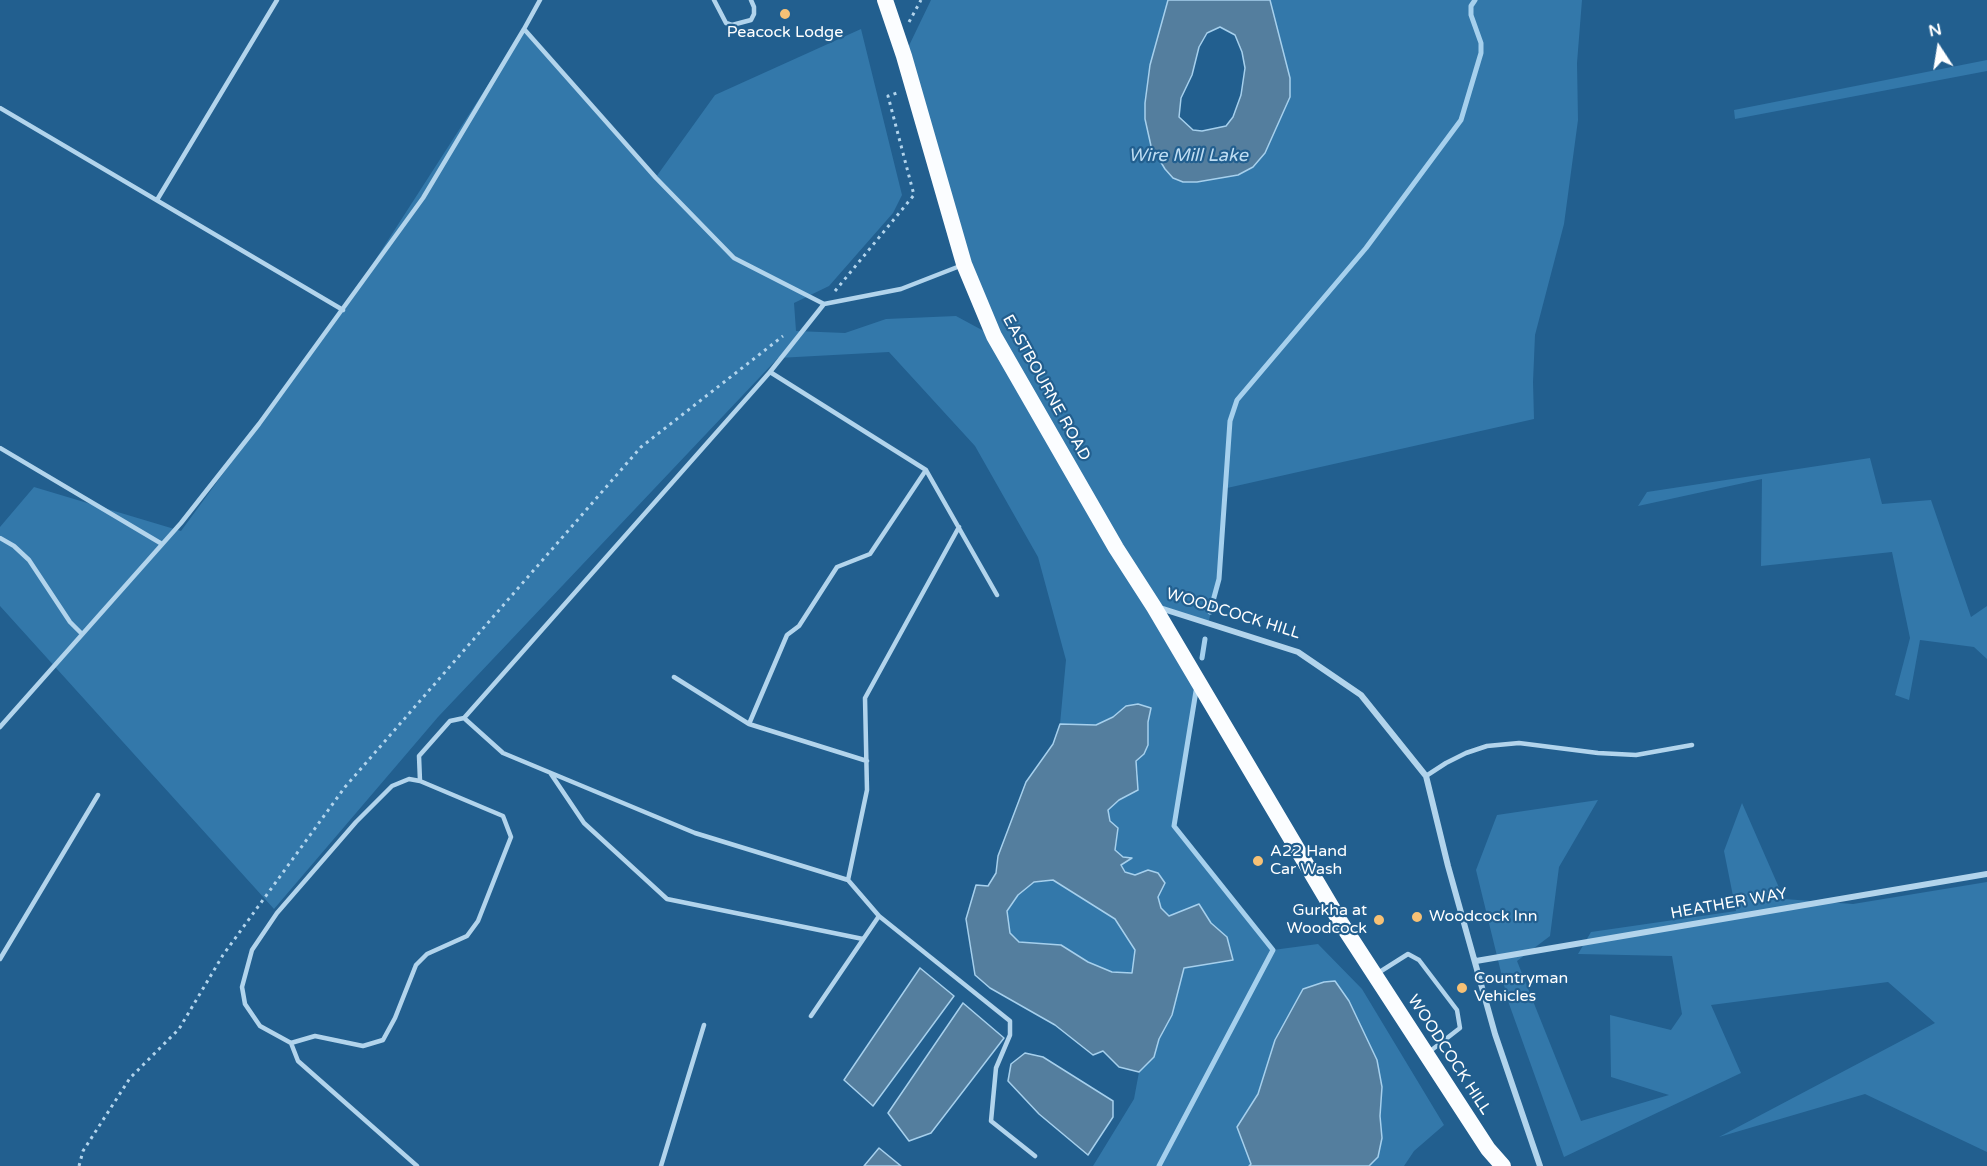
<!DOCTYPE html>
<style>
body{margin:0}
#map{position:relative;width:1987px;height:1166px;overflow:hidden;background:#225f8f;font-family:"Varela Round",sans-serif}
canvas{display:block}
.north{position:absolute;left:1909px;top:18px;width:60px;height:60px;-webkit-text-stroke:4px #225f8f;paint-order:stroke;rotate:348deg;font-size:16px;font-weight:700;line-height:24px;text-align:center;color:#fff}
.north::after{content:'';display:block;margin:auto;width:21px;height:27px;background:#fff;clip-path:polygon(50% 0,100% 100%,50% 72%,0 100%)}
</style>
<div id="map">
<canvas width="1987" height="1166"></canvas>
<div class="north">N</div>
</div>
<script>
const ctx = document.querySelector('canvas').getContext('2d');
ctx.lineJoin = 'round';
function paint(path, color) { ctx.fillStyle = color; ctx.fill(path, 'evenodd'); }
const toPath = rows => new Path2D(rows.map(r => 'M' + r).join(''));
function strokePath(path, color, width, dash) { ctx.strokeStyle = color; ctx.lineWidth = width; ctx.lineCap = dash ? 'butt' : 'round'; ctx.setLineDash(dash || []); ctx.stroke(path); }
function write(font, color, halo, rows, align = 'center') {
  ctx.font = font + ' "Varela Round",sans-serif'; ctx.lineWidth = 4.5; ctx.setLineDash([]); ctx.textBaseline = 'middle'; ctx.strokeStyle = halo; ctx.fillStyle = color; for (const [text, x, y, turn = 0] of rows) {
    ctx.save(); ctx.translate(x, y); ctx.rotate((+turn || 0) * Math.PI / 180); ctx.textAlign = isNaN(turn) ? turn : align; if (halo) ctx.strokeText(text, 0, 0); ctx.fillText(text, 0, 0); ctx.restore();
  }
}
paint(toPath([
 [931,0,1168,0,1145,119,1265,153,1290,97,1290,78,1270,0,1582,0,1577,63,1578,120,1564,224,1535,335,1533,382,1534,419,1227,488,1219,579,1208,624,1155,607,1196,691,1174,826,1273,950,1318,944,1362,989,1444,1125,1414,1151,1404,1166,1369,1166,1378,1157,1382,1139,1380,1116,1382,1087,1377,1060,1349,1001,1334,981,1275,1040,1258,1094,1237,1127,1251,1164,1249,1166,1093,1166,1134,1099,1139,1072,1154,1057,1159,1039,1172,1015,1184,968,1233,959,1227,937,1211,923,1199,904,1169,916,1161,908,1158,896,1165,883,1148,870,1135,875,1125,872,1121,865,1131,859,1123,857,1114,850,1117,841,1108,810,1119,800,1128,796,1138,774,1136,761,1144,754,1148,745,1148,721,1151,708,1126,706,1113,717,1096,725,1060,724,1066,660,1038,557,975,446,889,352,778,358,438,717,274,909,0,606,0,527,34,487,181,531,343,310,524,29,656,177,715,95,861,29,902,195,893,213,829,286,794,303,796,331,845,333,886,319,956,316,993,336,904,56],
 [1987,60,1987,71,1735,119,1734,110],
 [1870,458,1882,504,1931,500,1971,617,1987,606,1987,659,1974,647,1920,640,1909,700,1895,695,1910,638,1892,552,1761,566,1762,479,1638,506,1647,492],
 [1598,800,1559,867,1550,936,1517,961,1581,1121,1669,1095,1611,1077,1610,1015,1671,1030,1682,1014,1672,956,1578,954,1591,932,1736,911,1724,851,1742,803,1784,899,1853,904,1987,882,1987,1152,1865,1094,1719,1137,1935,1023,1888,982,1711,1005,1741,1073,1564,1157,1508,1001,1476,870,1497,815],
 [1053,880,1115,919,1135,950,1132,973,1112,972,1088,962,1061,945,1019,942,1010,933,1007,911,1018,895,1034,882]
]), '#3378aa');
const water = toPath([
 [1168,0,1270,0,1290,78,1290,97,1265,153,1253,167,1238,175,1197,182,1183,182,1173,178,1165,169,1151,146,1145,119,1145,103,1150,65,1168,0],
 [1220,27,1235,35,1242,52,1245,68,1241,95,1233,117,1226,126,1202,131,1193,130,1179,117,1181,98,1192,75,1199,47,1207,33,1220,27],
 [1138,704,1151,708,1148,722,1148,745,1144,754,1136,761,1138,790,1119,800,1108,810,1110,821,1118,828,1115,850,1123,857,1132,858,1121,865,1125,872,1135,875,1148,870,1158,873,1165,883,1158,897,1161,908,1169,916,1199,904,1211,923,1227,937,1233,960,1184,968,1172,1015,1159,1039,1154,1057,1139,1072,1119,1067,1103,1051,1093,1055,1055,1025,990,988,975,975,966,919,976,885,988,886,996,873,998,856,1026,782,1053,744,1060,724,1096,725,1113,717,1126,706,1138,704],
 [1053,880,1115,919,1135,950,1132,973,1112,972,1088,962,1061,945,1019,942,1010,933,1007,911,1018,895,1034,882,1053,880],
 [920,968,954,996,873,1106,844,1080,920,968],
 [1335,981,1349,1001,1377,1060,1382,1087,1380,1116,1382,1138,1378,1157,1369,1166,1249,1166,1251,1164,1237,1127,1258,1094,1275,1040,1303,989,1324,982,1335,981],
 [963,1003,1004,1038,931,1133,909,1141,888,1113,963,1003],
 [1025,1053,1043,1057,1113,1101,1113,1117,1088,1155,1039,1114,1008,1081,1011,1064,1025,1053],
 [879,1148,901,1166,864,1166,879,1148]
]);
paint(water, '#547e9e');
strokePath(water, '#a6d0ed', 1.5);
strokePath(toPath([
 [1210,612,1219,579,1230,421,1237,400,1366,248,1461,120,1481,53,1481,43,1471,15,1471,6,1475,0],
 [1202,658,1205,639],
 [1159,1166,1273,950,1174,826,1196,691]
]), '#a6d0ed', 5);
strokePath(toPath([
 [909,22,921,0],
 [835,291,914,195,888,96,897,93],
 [79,1166,83,1151,130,1078,179,1029,223,955,345,787,641,447,783,336]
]), '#b2d4ec', 3, [3, 4.5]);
strokePath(toPath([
 [714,0,726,23,732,25,751,20,754,14,754,7,751,0],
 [524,29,540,0],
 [0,108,343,310],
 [157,200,277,0],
 [824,304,770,372,926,470,997,595],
 [770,372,464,718,503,753,695,833,848,880,867,790,865,698,959,527],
 [0,448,162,544],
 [0,538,14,546,29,560,70,622,82,634],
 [674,677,749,724],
 [0,727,181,523,259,424,423,198,524,29,656,178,734,258,824,304,901,289,960,266],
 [867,761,749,724,787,635,799,626,837,567,870,554,926,470],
 [551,774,584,823,667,899,863,939],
 [1426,776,1446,763,1466,753,1487,746,1519,743,1598,753,1636,755,1692,745],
 [420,781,409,779,392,786,356,822,277,913,252,950,242,987,245,1004,260,1026,291,1043,315,1036,363,1046,383,1040,395,1018,416,965,427,954,467,936,478,921,511,837,503,816,420,781,419,756,450,721,464,718],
 [848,880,879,916,1010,1021,1010,1035,996,1068,991,1121,1035,1156],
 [0,959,98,795],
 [1378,973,1408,954,1419,960,1457,1010,1460,1028,1429,1052],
 [811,1016,879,916],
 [291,1043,298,1061,417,1166],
 [661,1166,704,1025]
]), '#b2d4ec', 4.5);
strokePath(toPath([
 [1160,608,1298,652,1361,695,1426,776,1448,866,1495,1034,1540,1166],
 [1476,961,1987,874]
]), '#b2d4ec', 6);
strokePath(toPath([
 [885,0,904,56,964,264,994,336,1116,548,1154,607,1341,923,1488,1149,1503,1166]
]), '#fbfdff', 16);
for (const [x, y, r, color] of [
 [785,14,6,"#f7c175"],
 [1258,861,6,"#f7c175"],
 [1417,917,6,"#f7c175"],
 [1379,920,6,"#f7c175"],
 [1462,988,6,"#f7c175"]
]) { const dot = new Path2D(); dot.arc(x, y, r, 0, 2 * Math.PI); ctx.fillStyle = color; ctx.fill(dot); strokePath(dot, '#225f8f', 2); }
write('16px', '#fff', '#225f8f', [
 ["Peacock Lodge",785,33,"center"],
 ["A22 Hand",1270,852],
 ["Car Wash",1270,870],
 ["Gurkha at",1367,911,"right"],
 ["Woodcock",1367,929,"right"],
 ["Woodcock Inn",1429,917],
 ["Countryman",1474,979],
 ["Vehicles",1474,997]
], 'left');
write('16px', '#fff', '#225f8f', [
 ["EASTBOURNE ROAD",1046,388,61],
 ["WOODCOCK HILL",1233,614,17],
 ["HEATHER WAY",1729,904,-10],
 ["WOODCOCK HILL",1449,1055,57]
]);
write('italic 18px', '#beddf3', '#225f8f', [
 ["Wire Mill Lake",1188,156]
]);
</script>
